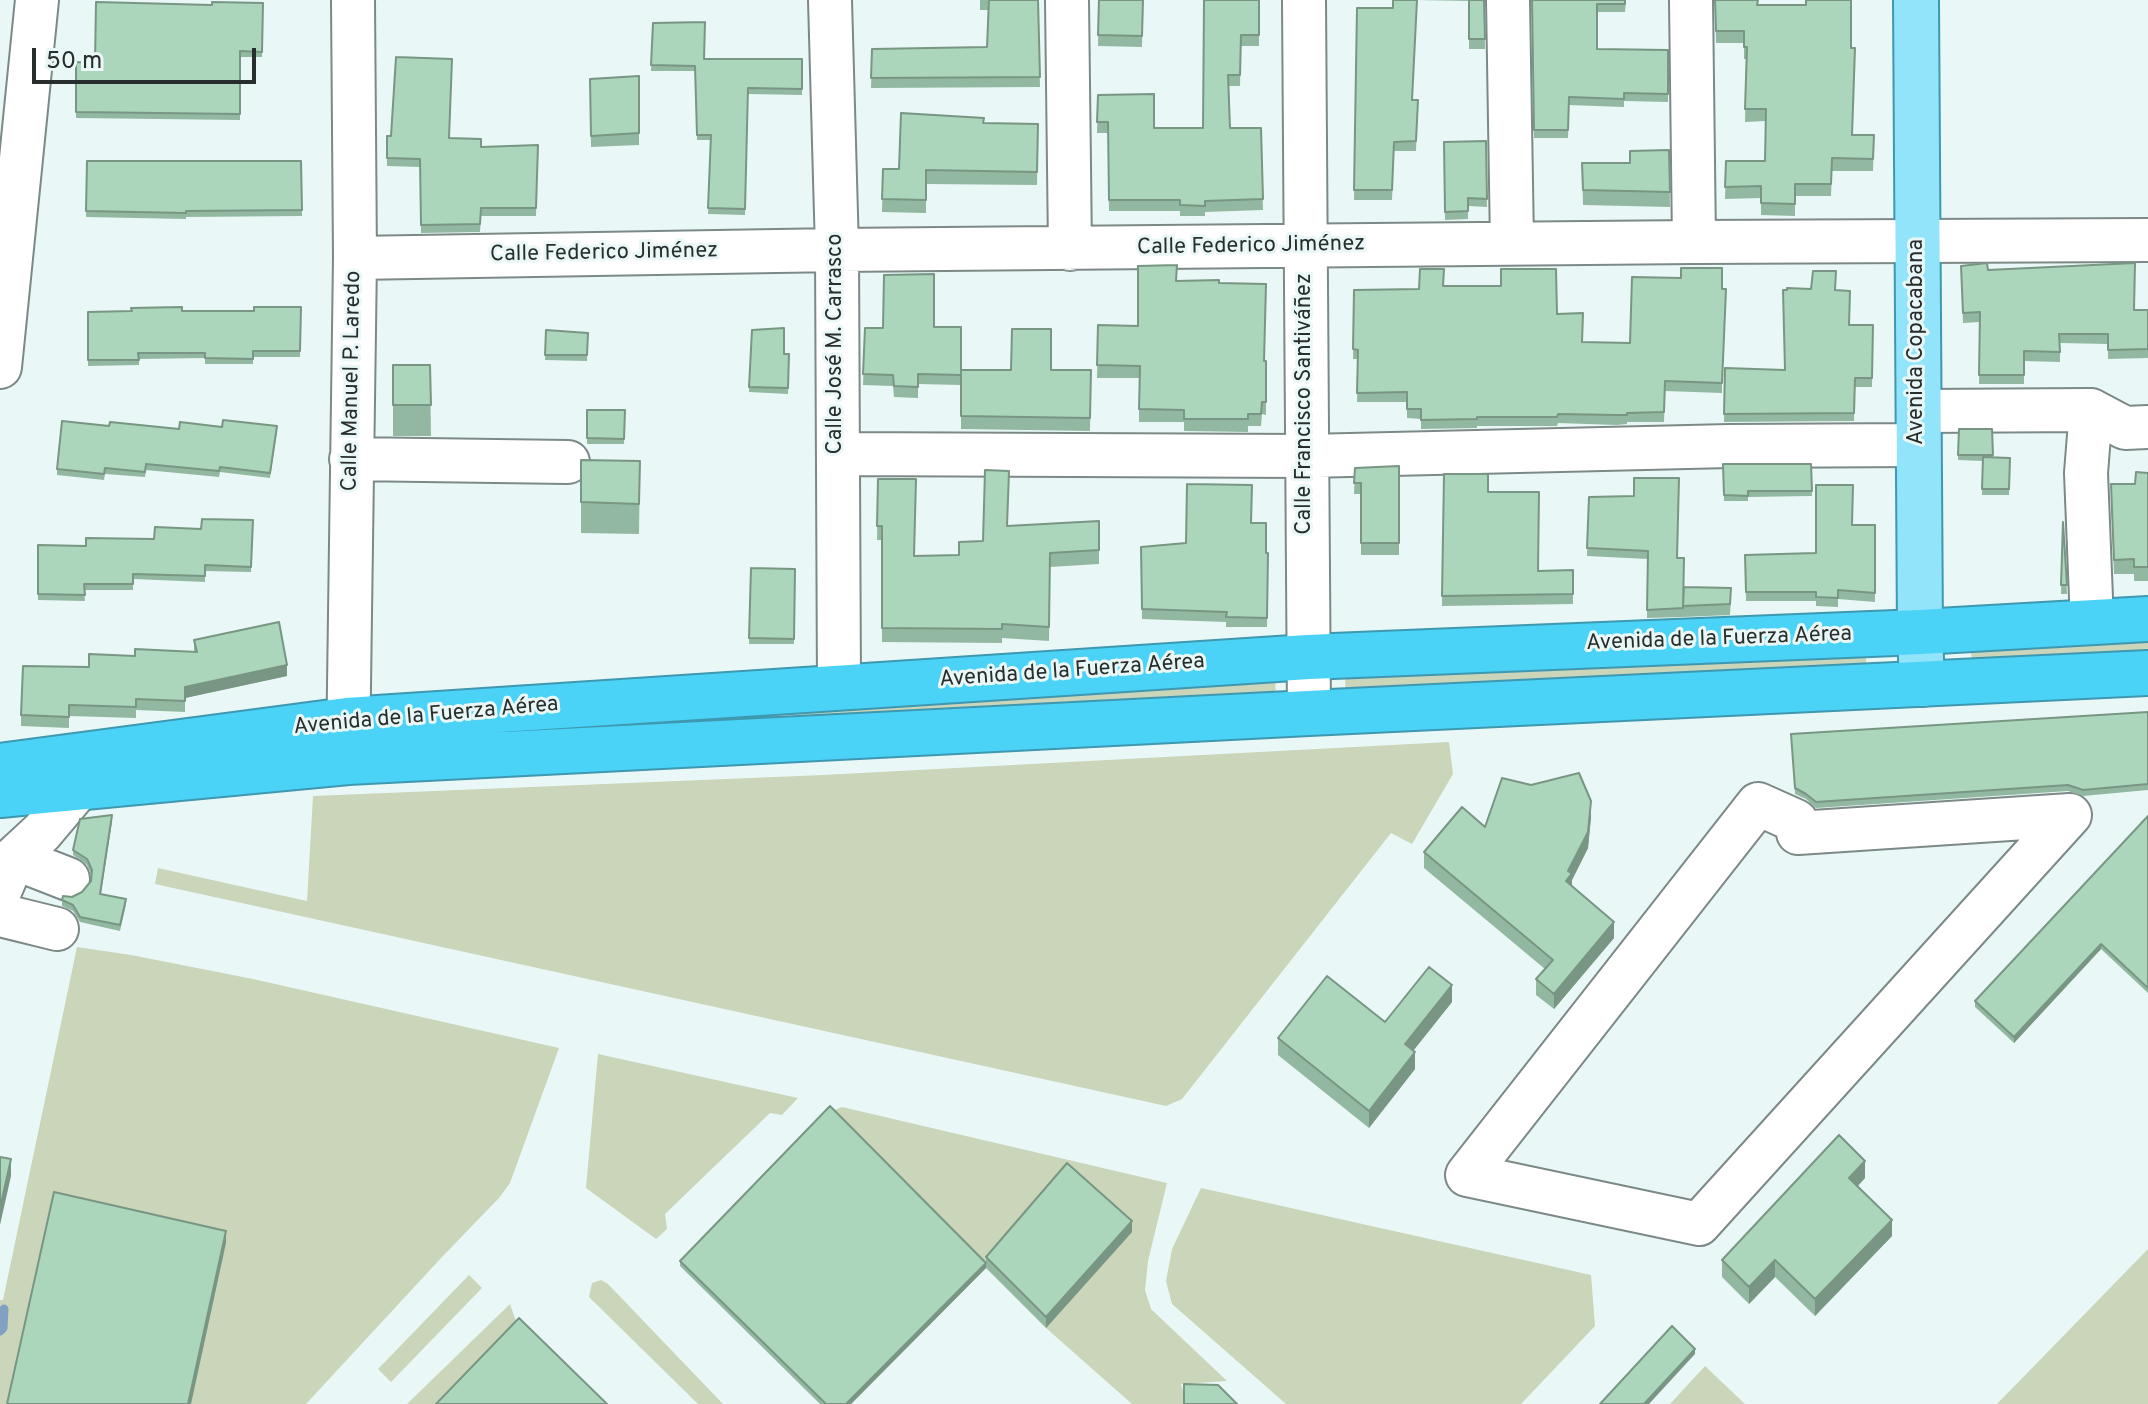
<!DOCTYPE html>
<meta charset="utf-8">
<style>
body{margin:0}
#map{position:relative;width:2148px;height:1404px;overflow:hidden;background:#e9f8f6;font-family:Overpass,sans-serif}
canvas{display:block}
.scale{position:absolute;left:32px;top:48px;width:224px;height:36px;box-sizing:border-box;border:4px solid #282d2d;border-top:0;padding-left:10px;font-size:24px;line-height:28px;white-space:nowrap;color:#282d2d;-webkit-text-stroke:6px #e9f8f6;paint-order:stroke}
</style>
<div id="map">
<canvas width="2148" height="1404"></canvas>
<div class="scale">50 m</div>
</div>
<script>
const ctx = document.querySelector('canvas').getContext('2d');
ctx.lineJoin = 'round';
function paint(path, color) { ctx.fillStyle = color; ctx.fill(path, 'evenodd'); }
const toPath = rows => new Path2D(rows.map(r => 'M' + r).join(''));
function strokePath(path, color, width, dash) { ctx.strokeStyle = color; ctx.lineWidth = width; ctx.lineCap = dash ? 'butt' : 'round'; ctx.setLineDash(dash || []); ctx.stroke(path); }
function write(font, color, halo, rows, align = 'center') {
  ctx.font = font + ' Overpass,sans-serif'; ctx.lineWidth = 6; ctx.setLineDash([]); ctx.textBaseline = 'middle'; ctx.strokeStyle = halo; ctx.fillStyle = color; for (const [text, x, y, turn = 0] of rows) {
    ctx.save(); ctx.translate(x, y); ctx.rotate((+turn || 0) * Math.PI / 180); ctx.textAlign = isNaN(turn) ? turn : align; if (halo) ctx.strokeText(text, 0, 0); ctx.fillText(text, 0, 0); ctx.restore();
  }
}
paint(toPath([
 [2148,636,2148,661,1972,669,1971,647],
 [1865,649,1867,671,1346,698,1345,676],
 [1275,677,1276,699,404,746,402,728],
 [1449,742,1453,774,1412,844,1391,833,1182,1099,1166,1106,155,884,158,868,307,901,313,796,823,775],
 [77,947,131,955,253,979,559,1048,510,1183,499,1198,442,1257,306,1404,0,1404,0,1300,3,1300],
 [598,1054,798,1098,782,1115,770,1113,665,1214,667,1229,656,1239,586,1188],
 [842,1107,1167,1183,1148,1261,1145,1290,1151,1309,1227,1381,1181,1384,1184,1395,1184,1404,1132,1404,1046,1328,1067,1175,986,1268,830,1112],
 [1201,1188,1591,1275,1595,1326,1521,1404,1286,1404,1172,1304,1166,1281,1172,1249],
 [2148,1249,2148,1404,1997,1404],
 [469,1275,482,1288,391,1382,378,1369],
 [601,1280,608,1284,723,1404,698,1404,589,1297,592,1283],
 [510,1304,519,1330,447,1404,407,1404],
 [1705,1366,1745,1404,1670,1404]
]), '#cad5ba');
strokePath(toPath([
 [0,1331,3,1328,4,1309]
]), '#82a0c1', 9);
const minor = toPath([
 [830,0,837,250,839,687],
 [1067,0,1070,249],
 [1304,0,1309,713],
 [1508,0,1512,243],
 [1691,0,1694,242],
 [355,258,837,250,1694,242,2148,240],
 [0,367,37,0],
 [2091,410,2086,473,2092,623],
 [1919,411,2091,410,2125,428,2148,427],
 [838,454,1307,456,1730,446,1919,445],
 [351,459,568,462],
 [348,757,355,258,353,0],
 [1758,804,1796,821,1798,833,2070,815,1699,1224,1467,1175,1758,804],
 [14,858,68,879],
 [0,891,14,858,42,832,79,788],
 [0,915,57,929]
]);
const major = toPath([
 [1916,0,1920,632,1922,684]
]);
const highway = toPath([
 [0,766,347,720,1308,657,1920,632,2148,619],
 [0,795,348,762,1309,713,2148,673]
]);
strokePath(minor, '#7c8987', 46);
strokePath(major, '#3e98b0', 48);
strokePath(highway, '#3e98b0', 48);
strokePath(minor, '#fff', 42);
strokePath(major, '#92e4fa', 44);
strokePath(highway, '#4ad2f7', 44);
paint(toPath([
 [980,0,1038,0,1040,87,871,88,872,49,987,47,988,10,980,10],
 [1099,0,1143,0,1142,47,1098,46],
 [1204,0,1259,0,1259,46,1241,46,1240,86,1229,86,1230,128,1261,128,1263,210,1205,212,1205,216,1180,216,1180,211,1109,211,1108,133,1097,133,1098,95,1154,128,1203,128],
 [1393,0,1484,0,1485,49,1469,49,1469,1,1417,0,1412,100,1418,100,1416,151,1394,151,1392,200,1354,200,1357,8,1393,8],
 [1532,0,1626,0,1625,12,1597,12,1597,49,1668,50,1668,102,1624,101,1624,107,1569,105,1568,138,1534,138],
 [1715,0,1758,5,1851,48,1852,135,1874,135,1873,171,1832,171,1831,196,1795,196,1795,216,1761,215,1761,198,1725,199,1726,161,1765,161,1766,121,1745,122,1746,59,1744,59,1744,43,1716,43],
 [263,3,262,57,240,57,240,120,76,118,76,62,95,63,212,5],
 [653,23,704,59,802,59,802,95,748,94,745,215,708,214,711,140,697,140,695,71,651,71],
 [639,76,639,145,591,147,590,79],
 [983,123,1038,124,1037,185,926,184,926,213,882,212,883,169,899,169],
 [387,136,449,138,481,147,538,145,536,216,481,216,480,232,421,233,420,167,387,166],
 [1486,141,1487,207,1468,206,1468,219,1445,220,1444,142],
 [1669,150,1670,207,1583,205,1582,163,1630,163],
 [87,161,301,161,302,216,186,217,186,219,86,217],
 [1961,266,1988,270,2134,310,2148,310,2148,358,2108,359,2108,344,2060,343,2060,362,2024,361,2024,384,1979,384,1980,322,1963,323],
 [1722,268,1722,393,1665,391,1664,422,1627,422,1627,424,1617,425,1558,423,1557,426,1477,426,1477,428,1421,429,1421,419,1407,418,1407,402,1357,402,1358,359,1353,359,1354,290,1419,289,1443,286,1557,314,1583,342,1630,343,1681,278],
 [1177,281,1219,283,1264,361,1266,361,1266,415,1262,414,1261,426,1248,426,1248,432,1184,431,1184,422,1139,422,1139,378,1097,378,1098,325,1138,326],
 [1835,290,1849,325,1873,325,1872,387,1855,387,1854,421,1724,422,1725,368,1785,370],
 [301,307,300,357,253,357,253,364,205,364,205,358,139,359,139,365,88,366,88,312,254,311],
 [961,327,961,385,918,384,918,398,894,397,893,386,863,385,865,328],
 [546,330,588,333,587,361,545,360],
 [784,354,789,354,788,394,749,392,749,387],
 [393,365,430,365,431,436,393,436],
 [961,370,1091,370,1090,431,961,429],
 [587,410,625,410,624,444,587,444],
 [109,426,179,429,222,427,277,432,270,478,220,472,219,477,146,470,145,477,105,474,104,480,57,475,57,469],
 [1959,429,1992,429,1993,458,2010,458,2009,495,1982,495,1983,461,1958,460],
 [581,460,640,461,639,534,581,533],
 [1723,464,1811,464,1812,496,1748,497,1748,501,1724,501],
 [1399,466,1399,555,1361,555,1361,494,1354,494,1355,468],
 [2148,473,2148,581,2134,581,2134,574,2114,574,2111,498,2135,484],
 [1444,474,1488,492,1539,571,1573,570,1573,604,1442,606],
 [878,479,914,556,959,555,983,541,1009,485,1007,526,1099,521,1099,564,1050,567,1049,641,1002,638,1002,643,882,642,882,540,877,540],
 [1589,497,1677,558,1684,587,1731,599,1730,615,1683,617,1683,611,1683,617,1647,618,1648,559,1587,556],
 [253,520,251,572,205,571,205,582,133,579,133,590,84,590,85,601,38,600,38,545,86,546,154,539,201,529],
 [2063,522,2067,594,2061,594],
 [1251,523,1266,553,1268,553,1267,627,1226,627,1226,622,1142,619,1141,547,1186,543],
 [1852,525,1875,525,1875,602,1838,599,1838,607,1816,606,1816,601,1746,601,1745,555,1816,553],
 [751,568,795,569,794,644,749,644],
 [194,640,287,676,185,698,185,712,136,710,136,718,69,716,69,728,21,726,21,715,135,656,194,651],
 [2148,712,2148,790,2083,796,2068,791,1816,808,1806,799,1795,794,1791,734],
 [2148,816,2148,993,2101,949,2014,1043,1975,1007,1975,1001],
 [1591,817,1588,848,1572,880,1572,886,1614,938,1554,1009,1536,995,1536,979,1545,969,1424,868,1424,852,1485,827],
 [112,821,100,894,126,905,120,931,80,922,73,911,62,906,62,900,82,892,91,881,91,875,87,865,73,855,73,850],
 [1452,1002,1413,1051,1415,1069,1369,1128,1278,1055,1278,1038,1385,1022],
 [1865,1178,1858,1186,1892,1236,1815,1316,1775,1277,1749,1304,1722,1277,1722,1260],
 [1132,1232,1046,1328,986,1268,851,1404,820,1404,680,1266,680,1261,986,1263,986,1257]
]), '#93b8a1');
paint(toPath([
 [287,665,287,676,185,698,185,712,185,687],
 [1591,801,1591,817,1588,848,1572,880,1572,889,1566,881],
 [112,815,112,821,100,900,100,894],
 [1614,922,1614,938,1554,1009,1554,994],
 [2101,944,2101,949,2014,1043,2014,1037],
 [1452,985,1452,1002,1405,1061,1405,1044],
 [1415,1052,1415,1069,1369,1128,1369,1111],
 [11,1159,11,1176,0,1225,0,1208],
 [1865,1161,1865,1178,1849,1195,1849,1178],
 [1892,1220,1892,1236,1815,1316,1815,1299],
 [1132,1221,1132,1232,1046,1328,1046,1317],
 [226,1231,226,1243,191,1404,188,1404],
 [1775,1260,1775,1277,1749,1304,1749,1287],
 [986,1263,986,1268,851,1404,846,1404],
 [1695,1349,1695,1354,1649,1404,1644,1404]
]), '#789683');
const building = toPath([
 [989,0,1038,0,1040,77,871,78,872,49,987,47,989,0],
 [1099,0,1143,0,1142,36,1098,35,1099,0],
 [1204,0,1259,0,1259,35,1241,35,1240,75,1228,75,1230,128,1261,128,1263,199,1205,201,1205,206,1180,205,1180,200,1109,200,1108,122,1097,122,1098,95,1154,94,1154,128,1203,128,1204,0],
 [1393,0,1417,0,1412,100,1418,100,1416,141,1394,142,1392,190,1354,190,1357,8,1393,8,1393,0],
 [1469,0,1484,0,1485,39,1469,39,1469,0],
 [1532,0,1625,0,1625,4,1597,4,1597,49,1668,50,1668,94,1624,93,1624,99,1569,97,1568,130,1534,130,1532,0],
 [1715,0,1758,0,1757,5,1806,5,1806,0,1851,0,1851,48,1855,48,1852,135,1874,135,1873,159,1832,158,1831,184,1795,184,1795,204,1761,203,1761,186,1725,187,1726,161,1765,161,1766,109,1745,109,1747,47,1744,47,1744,31,1716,31,1715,0],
 [96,2,212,5,212,2,263,3,262,52,240,51,240,114,76,112,76,62,95,63,96,2],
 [705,22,704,59,802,59,802,89,748,88,745,209,708,208,711,135,697,135,695,66,651,65,653,23,705,22],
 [396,57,452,59,449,138,481,139,481,147,538,145,536,208,481,208,480,224,421,225,420,159,387,158,387,136,391,136,396,57],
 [639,76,639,133,591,136,590,79,639,76],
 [901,113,984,118,983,123,1038,124,1037,172,926,170,926,200,882,199,883,169,899,169,901,113],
 [1486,141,1487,199,1468,198,1468,211,1445,212,1444,142,1486,141],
 [1669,150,1670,192,1583,190,1582,163,1630,163,1630,151,1669,150],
 [87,161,301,161,302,210,186,211,186,213,86,211,87,161],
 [1987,263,1988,270,2135,263,2134,310,2148,310,2148,349,2108,350,2108,334,2059,334,2060,352,2024,351,2024,375,1979,375,1980,312,1963,313,1961,266,1987,263],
 [1177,265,1176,281,1219,280,1219,283,1266,284,1264,361,1266,361,1266,402,1262,402,1261,414,1248,414,1248,419,1184,419,1184,410,1139,409,1140,366,1097,365,1098,325,1138,326,1138,266,1177,265],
 [1681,268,1722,268,1722,289,1726,289,1722,383,1665,381,1664,412,1627,413,1627,415,1617,415,1558,414,1557,417,1477,417,1477,419,1421,420,1421,409,1407,409,1407,392,1357,393,1358,350,1353,349,1354,290,1419,289,1420,269,1444,269,1443,286,1501,286,1501,269,1556,269,1557,314,1583,313,1582,342,1630,343,1632,277,1681,278,1681,268],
 [1813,271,1836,271,1835,290,1850,291,1849,325,1873,325,1872,378,1855,378,1854,413,1724,414,1725,368,1785,370,1783,290,1787,290,1787,288,1811,289,1813,271],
 [934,274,934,327,961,327,961,375,918,374,918,387,894,386,893,375,863,374,865,328,883,328,884,275,934,274],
 [182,307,182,311,254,311,254,307,301,307,300,351,253,351,253,359,205,358,205,353,138,353,139,360,88,360,88,312,132,311,131,308,182,307],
 [784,328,784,354,789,354,788,388,749,387,752,330,784,328],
 [1012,329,1051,329,1051,370,1091,370,1090,418,961,416,961,370,1011,370,1012,329],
 [546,330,588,333,587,355,545,355,546,330],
 [393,365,430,365,431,405,393,405,393,365],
 [587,410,625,410,624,439,587,438,587,410],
 [223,420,277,426,270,473,220,467,219,471,146,464,145,472,105,468,104,474,57,469,62,421,109,426,110,422,179,429,180,422,222,427,223,420],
 [1959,429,1992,429,1993,455,1958,455,1959,429],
 [1983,457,2010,458,2009,489,1982,489,1983,457],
 [581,460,640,461,639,504,581,502,581,460],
 [1723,464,1811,464,1812,491,1748,491,1748,496,1724,495,1723,464],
 [1399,466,1399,543,1361,543,1361,483,1354,483,1355,468,1399,466],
 [985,470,1009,471,1007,526,1099,521,1099,550,1050,553,1049,627,1002,624,1002,629,882,628,882,526,877,526,878,479,916,479,914,556,959,555,959,542,983,541,985,470],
 [2136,472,2148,473,2148,567,2134,567,2134,559,2114,560,2111,484,2135,484,2136,472],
 [1444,474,1488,474,1488,492,1539,492,1538,571,1573,570,1573,594,1442,596,1444,474],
 [1634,478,1679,478,1677,558,1684,558,1683,608,1647,610,1648,551,1587,548,1589,497,1634,496,1634,478],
 [1187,484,1252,485,1251,523,1266,523,1266,553,1268,553,1267,618,1226,617,1227,612,1142,609,1141,547,1186,543,1187,484],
 [1816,485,1853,485,1852,525,1875,525,1875,593,1838,590,1838,598,1816,597,1816,592,1746,592,1745,555,1816,553,1816,485],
 [202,519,253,520,251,567,205,565,205,576,133,574,133,584,84,584,85,595,38,594,38,545,86,546,86,538,154,539,155,527,201,529,202,519],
 [2063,522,2067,585,2061,585,2063,522],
 [751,568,795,569,794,639,749,638,751,568],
 [1684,587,1731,588,1730,604,1683,606,1684,587],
 [279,622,287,665,185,687,185,701,136,699,136,707,69,705,69,717,21,715,23,666,89,667,89,654,135,656,135,649,197,652,194,640,279,622],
 [2148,712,2148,784,2083,790,2068,785,1816,802,1806,794,1795,788,1791,734,2148,712],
 [1579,773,1591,801,1588,832,1568,871,1572,873,1566,881,1614,922,1554,994,1536,979,1553,960,1424,852,1462,807,1485,827,1502,778,1531,785,1579,773],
 [112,815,100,894,126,899,120,925,80,917,73,905,62,900,63,896,72,897,82,892,91,881,92,870,87,859,73,850,80,819,112,815],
 [2148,816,2148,988,2101,944,2014,1037,1975,1001,2148,816],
 [1429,967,1452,985,1405,1044,1415,1052,1369,1111,1278,1038,1327,976,1385,1022,1429,967],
 [830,1106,986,1263,846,1404,826,1404,680,1261,830,1106],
 [1839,1135,1865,1161,1849,1178,1892,1220,1815,1299,1775,1260,1749,1287,1722,1260,1839,1135],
 [0,1157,11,1159,0,1208,0,1157],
 [1067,1163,1132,1221,1046,1317,986,1257,1067,1163],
 [54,1192,226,1231,188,1404,7,1404,54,1192],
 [519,1318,607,1404,436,1404,519,1318],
 [1672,1326,1695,1349,1644,1404,1600,1404,1672,1326],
 [1184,1384,1218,1385,1237,1404,1184,1404,1184,1384]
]);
paint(building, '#abd6bb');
strokePath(building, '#789683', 2);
write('22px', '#282d2d', '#e9f8f6', [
 ["Calle Federico Jiménez",1251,247,-1],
 ["Calle Federico Jiménez",604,254,-1],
 ["Avenida Copacabana",1918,342,-90],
 ["Calle José M. Carrasco",837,344,-90],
 ["Calle Manuel P. Laredo",353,381,-89],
 ["Calle Francisco Santiváñez",1306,404,-90],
 ["Avenida de la Fuerza Aérea",1719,640,-2],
 ["Avenida de la Fuerza Aérea",1072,672,-4],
 ["Avenida de la Fuerza Aérea",426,717,-5]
]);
</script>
